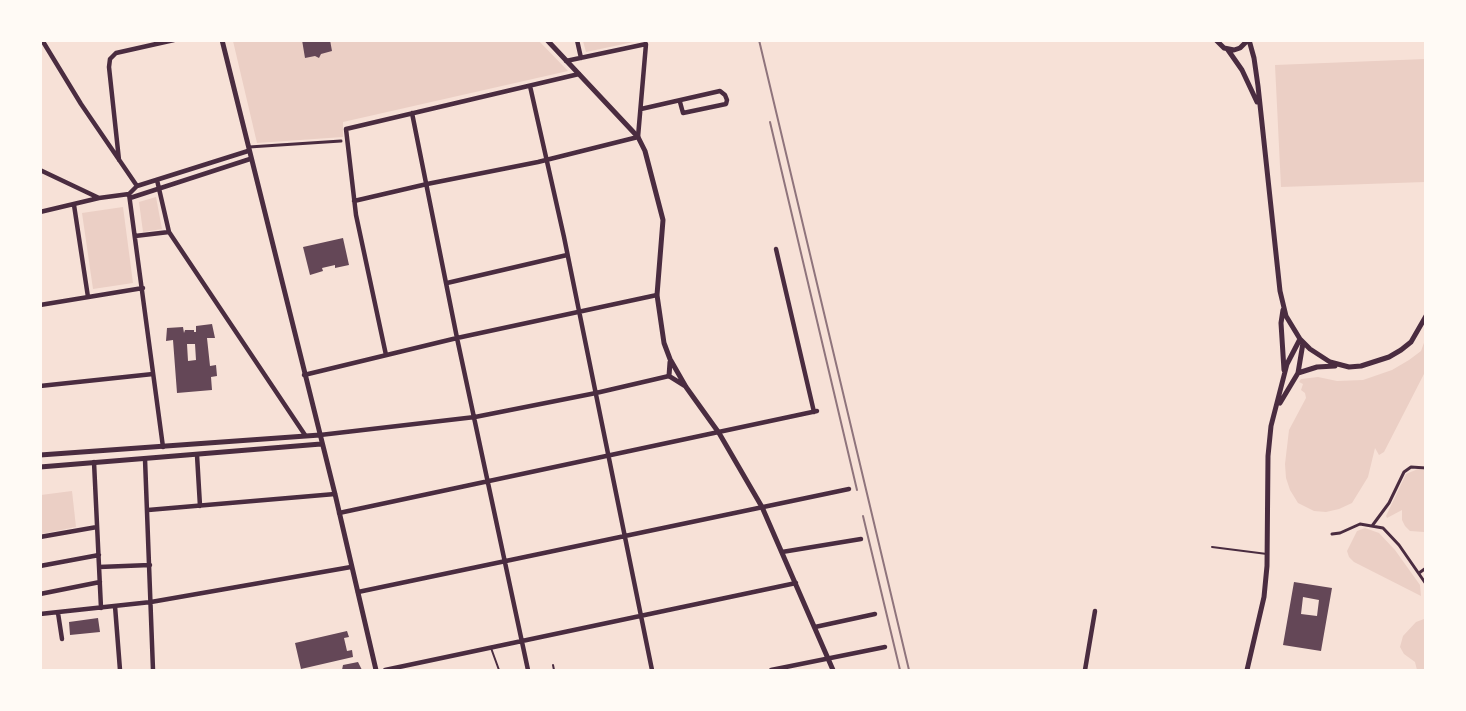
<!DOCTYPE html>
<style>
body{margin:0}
#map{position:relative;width:1466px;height:711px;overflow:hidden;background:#f7e1d7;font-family:Inter,sans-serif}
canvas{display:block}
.frame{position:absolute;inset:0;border:42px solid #fffaf5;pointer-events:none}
</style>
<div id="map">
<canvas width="1466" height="711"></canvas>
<div class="frame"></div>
</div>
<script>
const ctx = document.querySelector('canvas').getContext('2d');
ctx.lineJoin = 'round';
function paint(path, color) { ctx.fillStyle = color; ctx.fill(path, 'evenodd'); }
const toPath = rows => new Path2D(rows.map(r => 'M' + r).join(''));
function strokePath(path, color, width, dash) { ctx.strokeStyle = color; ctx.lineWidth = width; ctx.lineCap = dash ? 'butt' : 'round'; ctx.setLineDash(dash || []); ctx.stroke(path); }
paint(toPath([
 [233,41,539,41,568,71,343,122,343,137,257,143],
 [583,41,583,40,638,41,586,52],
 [1425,59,1425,182,1281,187,1275,65],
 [156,197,162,229,143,232,139,202],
 [123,207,133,283,93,289,82,213],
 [1425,340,1425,372,1384,452,1379,455,1375,448,1368,477,1352,503,1339,509,1326,512,1314,511,1298,503,1290,490,1286,478,1285,464,1289,430,1306,398,1305,393,1301,390,1303,384,1299,382,1301,379,1318,377,1337,381,1363,380,1392,370,1409,360,1421,351],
 [1418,469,1425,470,1425,536,1424,532,1410,531,1405,526,1402,520,1402,510,1387,518,1386,516,1406,474],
 [72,491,76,527,41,534,41,495],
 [1365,528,1379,533,1395,550,1420,585,1421,596,1354,562,1349,557,1347,551,1357,531],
 [1424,619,1425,670,1417,670,1415,662,1404,654,1400,647,1403,636,1416,622]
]), '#ebcfc5');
paint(toPath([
 [302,40,330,40,332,51,321,54,319,58,315,56,305,58],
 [343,238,349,265,335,268,335,265,322,268,323,271,310,275,303,247],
 [212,324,215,338,207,338,210,366,216,365,217,376,211,377,212,390,177,393,173,340,166,341,167,328,183,327,184,333,185,330,194,330,194,332,196,332,196,326],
 [187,344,195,344,196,360,188,361],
 [1294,582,1332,588,1321,651,1283,645],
 [1303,597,1319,600,1317,616,1301,614],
 [98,618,100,632,70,635,69,622],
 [347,631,349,637,344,638,347,651,352,650,353,657,301,669,295,643],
 [358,662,362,670,342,670,343,665]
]), '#644757');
strokePath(toPath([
 [1212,547,1267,554],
 [491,648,499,670],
 [553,665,554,670]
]), '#4a2c40', 2);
strokePath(toPath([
 [249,147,341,141],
 [1372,526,1389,503,1404,472,1411,467,1426,468],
 [1332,534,1340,533,1360,524,1383,528,1399,545,1426,584],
 [1419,573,1426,568]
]), '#4a2c40', 3);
strokePath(toPath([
 [42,40,81,104,137,186],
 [577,40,581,58],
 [530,86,564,237,652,670],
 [641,109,720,91,725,95,727,100,726,104,683,113,680,102],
 [412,113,457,338,528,670],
 [119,160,109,67,110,59,116,53,174,40],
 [40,170,99,198],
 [157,180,169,232,305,435],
 [129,194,163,447],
 [130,198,250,159],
 [354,201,427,184,538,162,638,137,646,44,566,61],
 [74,205,88,297],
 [40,212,99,198,129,194,137,186,248,151],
 [135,236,169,232],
 [776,249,814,412],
 [447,283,567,255],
 [40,305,143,288],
 [386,355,356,215,346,129,579,74],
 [304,375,457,338,657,295],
 [40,386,153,374],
 [320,435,475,417,596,393,669,376],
 [197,455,200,506],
 [145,459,153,670],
 [94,462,101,608],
 [148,510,335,494],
 [339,513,817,411],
 [40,537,97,527],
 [782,552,861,539],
 [40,566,99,555],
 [99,567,150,565],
 [358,592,849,489],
 [40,594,100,582],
 [115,606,120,670],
 [58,613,62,639],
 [40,614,151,602,351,567],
 [815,627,875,614],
 [385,670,796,583],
 [771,670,885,647],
 [1085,670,1095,611]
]), '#4a2c40', 4.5);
strokePath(toPath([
 [222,40,335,494,376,670],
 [547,40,638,137,645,151,663,220,657,295,664,343,670,359,686,387,719,433,762,507,833,670],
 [1216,40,1224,48,1234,50,1240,48,1248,40],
 [1249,40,1254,58,1258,86,1280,291,1286,316,1300,339,1310,349,1330,362,1349,367,1361,366,1389,357,1401,350,1411,342,1426,316],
 [1228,50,1242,70,1257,102],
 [1283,310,1281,323,1284,370],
 [670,362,669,376,685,386],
 [1298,373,1317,367,1335,366],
 [1280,403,1298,373,1303,343],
 [40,455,320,435],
 [40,467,321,444],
 [1247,670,1264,597,1267,566,1268,456,1271,426,1287,364,1300,339]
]), '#4a2c40', 5);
strokePath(toPath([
 [759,40,909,670],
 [770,122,857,490],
 [863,516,900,670]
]), '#8f747c', 2);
</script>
